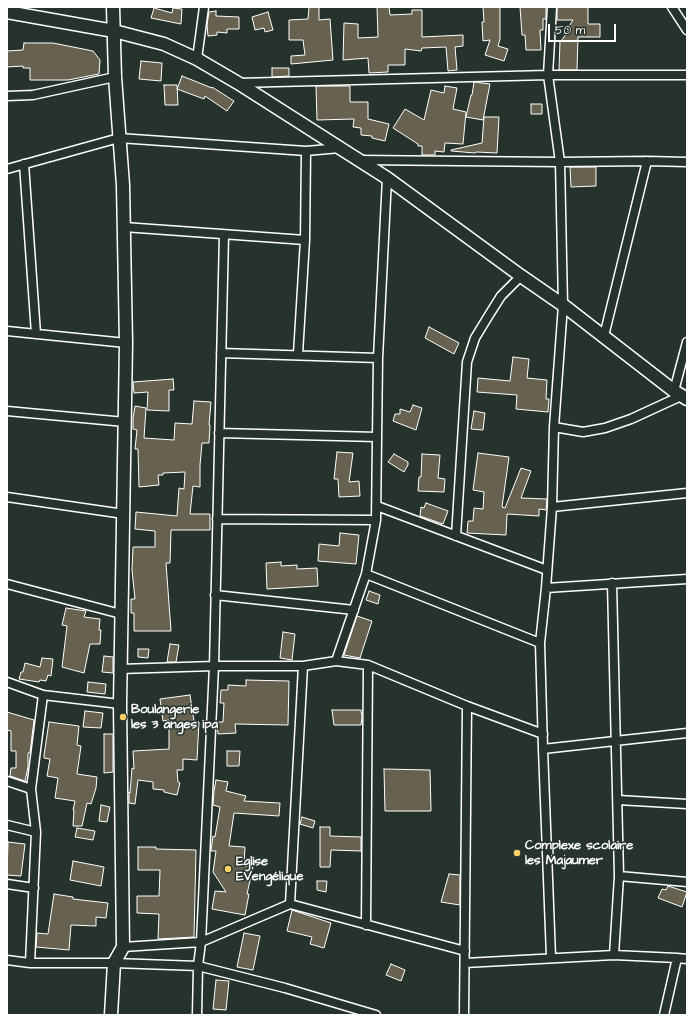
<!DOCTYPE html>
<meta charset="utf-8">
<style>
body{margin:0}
#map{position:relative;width:694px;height:1022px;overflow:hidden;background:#26332d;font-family:"Architects Daughter",sans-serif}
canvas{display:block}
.frame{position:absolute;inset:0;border:8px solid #fff;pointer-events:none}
.scale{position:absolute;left:548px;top:24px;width:68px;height:18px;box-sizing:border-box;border:2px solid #fff;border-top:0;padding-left:5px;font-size:12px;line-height:14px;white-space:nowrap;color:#fff;-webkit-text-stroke:3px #26332d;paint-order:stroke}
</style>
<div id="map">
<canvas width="694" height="1022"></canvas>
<div class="frame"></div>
<div class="scale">50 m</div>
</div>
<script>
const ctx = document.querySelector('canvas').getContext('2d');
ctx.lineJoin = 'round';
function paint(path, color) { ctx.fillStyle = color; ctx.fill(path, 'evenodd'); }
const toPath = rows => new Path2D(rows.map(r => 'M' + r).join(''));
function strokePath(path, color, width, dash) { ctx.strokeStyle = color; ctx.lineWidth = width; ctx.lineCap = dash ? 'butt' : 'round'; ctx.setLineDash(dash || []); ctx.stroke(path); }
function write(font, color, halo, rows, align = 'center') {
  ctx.font = font + ' "Architects Daughter",sans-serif'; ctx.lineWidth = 3; ctx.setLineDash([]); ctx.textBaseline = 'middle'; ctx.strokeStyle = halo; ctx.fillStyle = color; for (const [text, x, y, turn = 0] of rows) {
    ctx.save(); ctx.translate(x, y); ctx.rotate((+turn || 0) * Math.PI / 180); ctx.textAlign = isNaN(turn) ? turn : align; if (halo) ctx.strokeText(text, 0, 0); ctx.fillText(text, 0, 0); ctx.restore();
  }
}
const building = toPath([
 [309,7,319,7,319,20,330,19,333,60,291,64,291,56,305,55,303,40,289,40,289,20,308,19,309,7],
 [377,7,389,7,390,15,412,14,412,10,422,10,422,37,463,35,463,46,455,47,457,70,448,71,446,47,422,48,421,51,405,49,405,65,388,65,388,72,369,73,368,58,343,60,344,23,358,24,358,38,378,37,377,7],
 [483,7,500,7,500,39,498,46,508,49,504,61,485,55,490,40,483,41,482,22,484,22,483,7],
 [520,7,546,7,546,19,543,19,543,30,540,30,541,50,526,50,525,35,522,35,520,7],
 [557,7,588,7,588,24,600,24,600,37,578,37,577,70,559,70,560,41,561,41,569,30,567,29,573,20,557,20,557,7],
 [154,8,172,13,173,8,182,9,181,24,151,18,154,8],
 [216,11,216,16,239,17,239,29,227,29,227,33,217,32,217,35,208,36,207,25,209,12,216,11],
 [268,12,273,30,265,32,264,28,255,30,252,17,268,12],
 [24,43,53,43,93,51,100,60,99,74,68,80,30,80,30,68,23,68,23,66,7,67,7,51,23,50,24,43],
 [141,61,162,63,161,81,139,79,141,61],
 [272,68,289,68,289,76,272,77,272,68],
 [182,76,212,88,212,87,234,101,227,111,205,96,204,99,177,89,182,76],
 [474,82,490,84,483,120,466,117,471,95,472,95,474,82],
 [164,85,177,85,178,105,165,105,164,85],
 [316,86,350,86,350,102,368,102,368,119,389,124,385,141,372,138,372,136,361,135,361,128,353,127,354,119,317,120,316,86],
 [445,86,457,88,453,109,466,112,463,144,445,143,444,152,435,151,435,155,422,155,422,146,418,146,418,144,393,128,405,109,424,120,431,90,444,93,445,86],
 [531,104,542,104,542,114,531,114,531,104],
 [484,117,499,117,497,153,476,152,475,153,451,151,451,150,482,143,484,117],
 [570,167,596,167,596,186,571,187,570,167],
 [429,327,459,343,454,354,425,338,429,327],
 [513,357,529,359,527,378,547,380,546,399,549,399,548,412,516,409,517,395,477,392,478,378,510,381,513,357],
 [173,379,174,390,169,390,169,411,147,410,148,392,134,393,133,382,173,379],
 [194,401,211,402,209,425,210,425,209,443,202,443,200,465,200,487,193,486,190,514,210,514,210,530,171,530,170,563,166,563,171,631,134,631,134,613,131,613,131,599,135,599,132,570,133,547,155,547,155,531,135,529,136,512,177,516,179,488,184,489,185,472,163,473,163,475,158,475,159,485,139,487,138,449,135,449,137,430,133,429,133,418,135,406,146,408,144,438,174,440,175,423,192,424,194,401],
 [413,405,422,408,416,430,393,421,395,414,400,414,400,409,410,412,413,405],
 [474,411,485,413,483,430,471,429,474,411],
 [337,452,353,453,349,482,359,481,360,496,339,497,338,479,334,479,337,452],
 [478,453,509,457,502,507,505,508,521,468,531,471,521,498,547,499,546,510,539,509,539,516,507,514,506,535,467,533,468,521,473,521,474,508,483,509,484,492,473,490,478,453],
 [394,454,408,462,408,465,404,472,388,462,394,454],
 [422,454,440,455,438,478,445,479,444,492,418,491,419,477,421,477,422,454],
 [426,503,448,511,443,524,420,516,421,507,424,508,426,503],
 [340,533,359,535,356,564,318,561,319,544,339,546,340,533],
 [281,562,281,566,297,565,297,569,317,568,318,586,267,589,266,563,281,562],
 [369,591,380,595,378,604,366,600,369,591],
 [66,608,86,611,84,617,100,619,99,630,101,630,100,644,90,644,84,673,62,667,67,626,62,625,66,608],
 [357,616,372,621,360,658,344,655,357,616],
 [283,632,295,634,292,660,280,658,283,632],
 [170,644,179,645,176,662,167,662,170,644],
 [138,649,149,649,148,658,138,657,138,649],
 [104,656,113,657,113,673,102,672,104,656],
 [42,658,53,659,51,676,48,675,46,681,40,680,39,682,19,679,21,672,23,672,25,663,40,667,42,658],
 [246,680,289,681,288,725,235,724,236,733,218,734,217,722,223,722,224,703,220,703,221,690,228,690,228,685,246,686,246,680],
 [88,682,106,684,105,694,87,692,88,682],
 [190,695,194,721,199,722,197,760,183,759,183,770,177,770,178,782,180,783,177,795,164,792,164,790,153,789,153,782,138,780,135,804,129,803,129,792,130,793,132,768,134,769,133,751,169,749,169,720,163,721,160,699,190,695],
 [332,710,361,710,362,717,361,725,334,725,332,710],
 [85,711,103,713,101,728,83,727,85,711],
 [7,712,34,720,30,753,28,753,28,767,25,781,10,776,11,768,16,768,16,751,11,751,11,731,7,730,7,712],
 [49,722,79,726,77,745,81,746,77,774,97,777,96,788,91,804,87,803,82,826,73,826,74,810,73,810,75,801,55,798,58,778,47,776,50,759,44,758,44,755,49,722],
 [104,734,113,734,113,772,104,773,104,734],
 [227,751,240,751,239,766,227,766,227,751],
 [384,769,430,770,431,811,385,811,384,769],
 [216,780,228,782,226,791,246,796,244,801,280,803,279,816,234,813,229,846,245,847,244,866,253,867,247,894,249,894,245,915,212,909,215,891,226,892,213,872,216,851,211,851,213,836,215,837,220,807,213,805,214,791,216,780],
 [101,805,110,807,107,822,99,821,101,805],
 [302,817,315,821,313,828,300,824,302,817],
 [320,827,330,827,330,836,361,837,361,851,331,850,330,867,320,867,320,827],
 [77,828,95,831,93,840,75,837,77,828],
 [8,842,25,844,21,876,7,875,8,842],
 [138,847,156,847,156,849,196,850,194,937,158,939,159,914,137,913,137,896,159,896,160,870,138,870,138,847],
 [73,861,104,867,101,886,70,880,73,861],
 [449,874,460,875,460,905,441,902,449,874],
 [317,881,327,881,326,892,317,890,317,881],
 [668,886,687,892,682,907,658,898,662,889,666,890,668,886],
 [54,894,73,897,73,899,108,903,106,918,96,917,96,926,71,925,69,950,36,947,37,933,48,934,54,894],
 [292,910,331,923,324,948,310,944,312,937,287,931,292,910],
 [244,933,260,936,253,970,237,967,244,933],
 [391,964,405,970,401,981,386,975,391,964],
 [216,980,229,981,226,1010,213,1009,216,980]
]);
paint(building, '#676250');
strokePath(building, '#fff', 1);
const street = toPath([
 [672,7,687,30],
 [197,59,204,7],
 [238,83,548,75,687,75],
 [7,96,33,95,115,77],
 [358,160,560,162,647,161,687,162],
 [24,164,36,334],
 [7,169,119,138,306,151,340,148],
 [124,227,305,240],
 [7,331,126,343],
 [604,336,647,161],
 [221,353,378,358],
 [298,354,305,240,306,151],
 [674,391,687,342],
 [7,411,125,422],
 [554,427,583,432,605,428,631,419,681,396],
 [219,433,377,437],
 [7,497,124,514],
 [377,506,547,570],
 [552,507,687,493],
 [217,519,376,520],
 [456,536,467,362,475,338,489,315,501,296,521,276],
 [366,574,540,643],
 [612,583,619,876,614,955],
 [7,584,121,614],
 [546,588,687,579],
 [215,595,354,610],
 [336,661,366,574,376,520,378,358,387,178],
 [120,669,214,666,303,666,336,661,368,665,467,706,543,734],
 [7,682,43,695,120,704],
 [543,749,687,733],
 [7,781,31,789],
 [618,800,687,804],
 [7,825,36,832],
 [619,876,687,882],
 [7,884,34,888],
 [290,904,303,666],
 [366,925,368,665],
 [123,947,201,942,290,904,465,951],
 [551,957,543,749,540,643,546,588,552,507,554,427,563,305,560,162,548,75,552,7],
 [7,960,30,963,114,963,198,966,285,988,376,1015],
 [30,963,36,832,31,789,43,695],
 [465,963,614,955,677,958,687,959],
 [197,1015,198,966,201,942,214,666,224,235],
 [464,1015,467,706],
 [664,1015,677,958]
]);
const secondary = toPath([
 [7,12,114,31,164,44,197,59,238,83,387,178,521,276,563,305,674,391,687,399],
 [111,1015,114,963,123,947,120,704,126,343,123,185,115,77,113,7]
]);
strokePath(street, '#fff', 11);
strokePath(secondary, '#fff', 15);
strokePath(street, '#26332d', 8);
strokePath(secondary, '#26332d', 12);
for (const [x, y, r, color] of [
 [123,717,4,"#ffd166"],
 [517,853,4,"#ffd166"],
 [228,869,4,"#ffd166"]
]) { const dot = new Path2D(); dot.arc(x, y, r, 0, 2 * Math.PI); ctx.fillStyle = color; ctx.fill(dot); strokePath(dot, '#26332d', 1.5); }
write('bold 13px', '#fff', '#26332d', [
 ["Boulangerie",131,710],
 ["les 3 anges ipa",131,725],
 ["Complexe scolaire",525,846],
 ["les Majaumer",525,861],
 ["Eglise",236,862],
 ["EVengélique",236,877]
], 'left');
</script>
